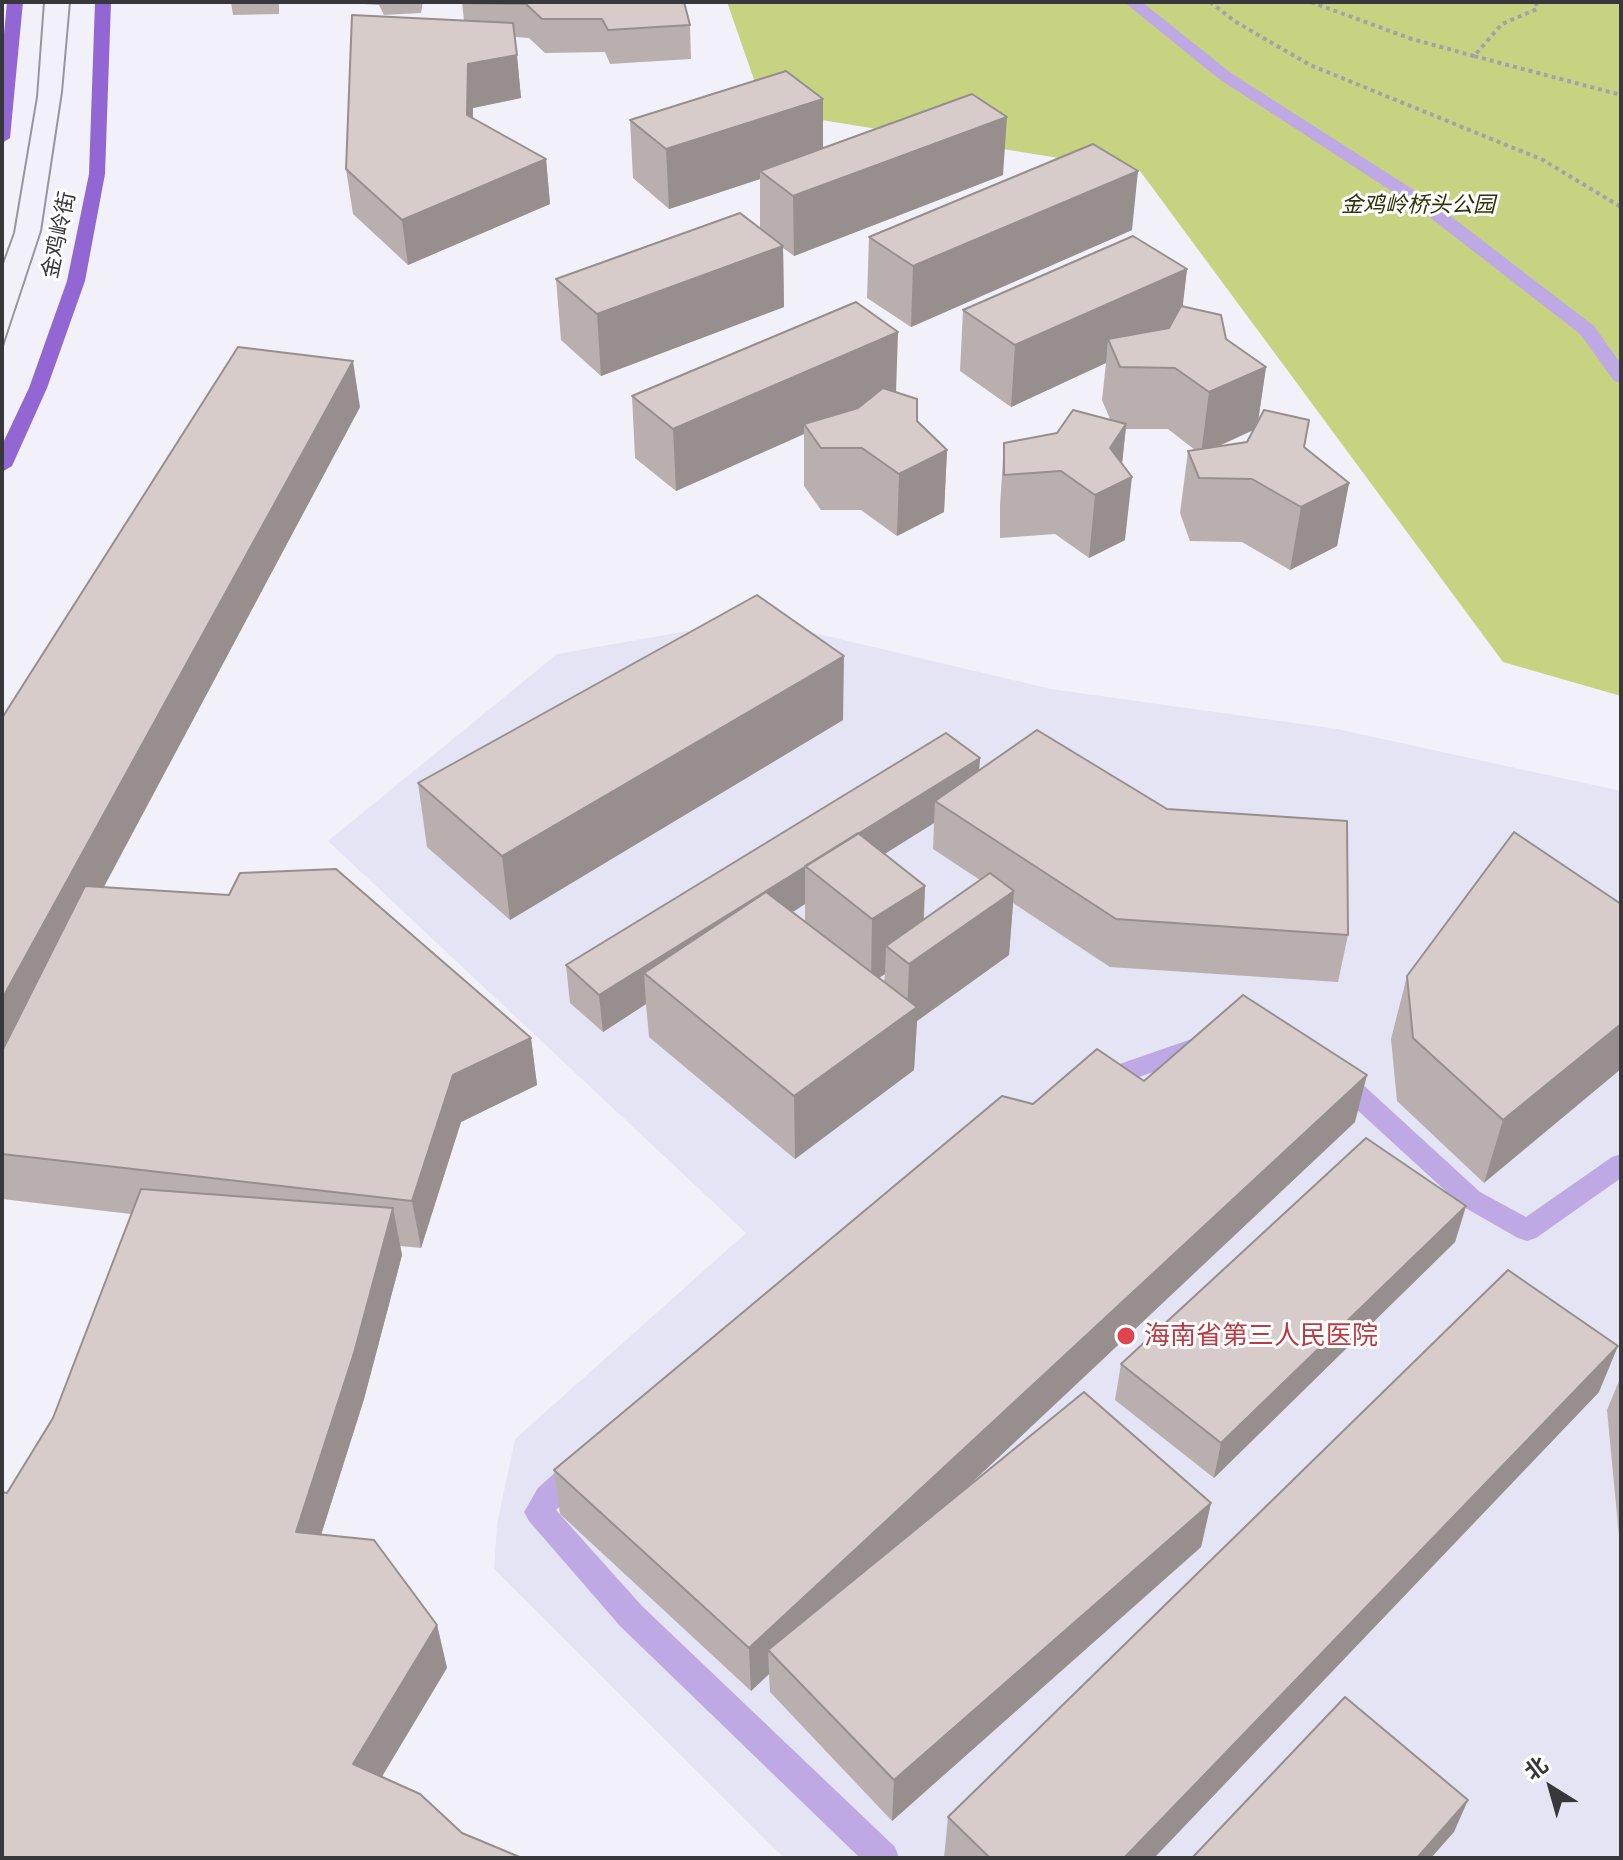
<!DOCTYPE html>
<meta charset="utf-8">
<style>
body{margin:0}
#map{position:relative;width:1623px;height:1860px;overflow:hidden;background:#f2f1fa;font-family:"Crimson Pro","Noto Sans SC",serif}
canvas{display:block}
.frame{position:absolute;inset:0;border:4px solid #38383c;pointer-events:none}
.north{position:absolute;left:1511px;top:1748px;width:80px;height:80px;-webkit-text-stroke:6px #fff;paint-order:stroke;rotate:323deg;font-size:22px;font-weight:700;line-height:32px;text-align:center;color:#38383c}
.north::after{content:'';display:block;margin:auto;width:28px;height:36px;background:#38383c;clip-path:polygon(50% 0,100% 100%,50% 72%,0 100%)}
</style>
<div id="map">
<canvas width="1623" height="1860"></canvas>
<div class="frame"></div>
<div class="north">北</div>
</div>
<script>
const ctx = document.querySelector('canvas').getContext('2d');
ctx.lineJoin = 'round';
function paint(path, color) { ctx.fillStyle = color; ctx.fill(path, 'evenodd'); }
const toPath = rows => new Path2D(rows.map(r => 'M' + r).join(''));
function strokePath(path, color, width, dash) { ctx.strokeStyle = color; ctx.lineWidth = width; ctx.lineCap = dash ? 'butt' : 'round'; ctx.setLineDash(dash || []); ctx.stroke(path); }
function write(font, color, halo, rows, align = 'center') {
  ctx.font = font + ' "Crimson Pro","Noto Sans SC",serif'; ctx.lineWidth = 6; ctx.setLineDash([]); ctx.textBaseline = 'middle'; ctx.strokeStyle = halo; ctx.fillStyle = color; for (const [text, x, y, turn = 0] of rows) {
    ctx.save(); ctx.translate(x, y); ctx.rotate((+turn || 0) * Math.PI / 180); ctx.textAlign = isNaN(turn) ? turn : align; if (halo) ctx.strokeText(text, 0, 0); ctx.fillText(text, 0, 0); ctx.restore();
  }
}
paint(toPath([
 [755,619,1051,689,1337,729,1621,791,1621,1858,784,1858,494,1569,497,1524,515,1439,746,1233,328,841,557,654]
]), '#e5e4f4');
paint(toPath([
 [727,2,1621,2,1621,696,1503,662,1140,171,765,111]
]), '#c8d382');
strokePath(toPath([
 [1210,2,1236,22,1310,65,1543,160,1621,207],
 [1311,2,1412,39,1474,56],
 [1536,2,1537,9,1502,24,1474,56,1621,95]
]), '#a3a2a9', 4, [4, 4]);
paint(toPath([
 [1206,1034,1215,1036,1219,1043,1215,1050,1097,1092,1088,1089,1084,1082,1088,1075,1206,1034],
 [1339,1068,1348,1071,1480,1192,1526,1217,1612,1157,1621,1154,1621,1178,1536,1238,1527,1241,1518,1238,1462,1206,1330,1085,1326,1078,1330,1071,1339,1068],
 [581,1454,591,1458,596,1467,591,1476,556,1510,642,1606,895,1847,899,1858,860,1858,620,1626,529,1521,524,1512,538,1488,571,1458,581,1454]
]), '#bea9e4');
paint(toPath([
 [1124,2,1142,2,1231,73,1431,201,1594,326,1621,364,1621,383,1614,381,1580,334,1419,209,1219,79,1124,2]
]), '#bea9e4');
paint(toPath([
 [7,2,23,2,10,138,2,143,2,55,7,2],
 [95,2,111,2,105,174,85,281,47,388,12,466,2,472,2,445,29,388,67,281,89,174,95,2]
]), '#9367d3');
strokePath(toPath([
 [2,266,14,233,37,97,44,2],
 [2,349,41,231,62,92,70,2]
]), '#97969d', 2);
paint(toPath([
 [231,2,279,2,279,14,233,15],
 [332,2,423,2,421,13,384,15,379,5],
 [462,2,684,2,690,25,691,59,610,64,605,52,545,53,529,38,515,37,521,98,473,108,473,118,546,159,550,204,408,265,353,214,346,169,464,21],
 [823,99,823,148,1003,175,794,256,783,248,784,307,601,376,561,340,556,279,760,229,760,179,669,209,633,178,630,120],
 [1132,230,911,327,867,298,869,237],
 [1187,269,1182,307,1226,339,1266,367,1258,422,1304,447,1349,483,1337,546,1290,570,1242,542,1190,541,1180,513,1188,451,1195,450,1168,429,1126,429,1122,464,1125,540,1089,558,1055,534,1000,538,1000,506,1004,443,1057,433,1110,419,1102,400,1106,363,1011,407,960,371,963,310],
 [1254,430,1247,442,1217,447],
 [896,393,917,421,947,450,944,512,897,536,861,510,821,510,804,486,804,434,676,491,635,458,632,396],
 [360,407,104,887,531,1038,537,1085,461,1122,421,1248,400,1246,402,1255,364,1399,321,1535,437,1625,447,1668,2,1858,7,1493,53,1418,131,1214,2,1199,2,718],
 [843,720,510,920,427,847,418,783],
 [980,758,979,770,1348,935,1338,982,1110,967,1013,903,1009,955,917,1021,914,1070,795,1159,649,1037,646,1004,603,1032,570,1003,566,965],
 [934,823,933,849,980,880,924,919,925,886,884,854],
 [805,904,805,921,793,912],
 [885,974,884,982,879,978],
 [1621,904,1484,1183,1397,1101,1391,1039,1407,976],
 [1144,1081,1355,1122,966,1488,1211,1503,1201,1547,892,1821,770,1692,769,1674,751,1691,560,1514,554,1470,1033,1104],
 [1466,1206,1455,1242,1214,1478,1115,1400,1121,1364],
 [1621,1376,1621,1557,1607,1410],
 [1599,1392,1154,1858,944,1858,948,1817]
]), '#b9afae');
paint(toPath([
 [517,55,521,98,473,108,472,159,467,115,468,64],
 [823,99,823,158,760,171,760,179,669,209,666,149],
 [1007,117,1003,175,794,256,793,196],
 [546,159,550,204,408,265,402,220],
 [1138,171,1132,230,911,327,913,266],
 [783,246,784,307,601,376,597,314],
 [1187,269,1180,330,1108,339,1106,363,1011,407,1015,345],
 [898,332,896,393,810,432,804,424,804,434,676,491,673,429],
 [353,361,360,407,2,1077,2,999],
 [1266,367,1257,428,1201,454,1209,392],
 [1126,424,1120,484,1132,477,1125,540,1089,558,1095,495,1110,448],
 [947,450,944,512,897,536,899,474],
 [1349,483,1337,546,1290,570,1301,507],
 [844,656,843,720,510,920,502,856],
 [980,758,977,795,935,801,934,823,832,887,805,866],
 [805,866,805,904,667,992,644,973,646,1004,603,1032,599,995],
 [925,886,922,949,886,946,885,974,871,983,872,919],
 [1014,891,1009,955,917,1021,914,1070,795,1159,794,1096,907,1014,909,964],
 [1621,1024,1621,1069,1484,1183,1503,1120],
 [531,1038,537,1085,461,1122,421,1248,412,1201,453,1075],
 [1367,1075,1355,1122,781,1662,768,1650,769,1674,751,1691,749,1648],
 [1466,1206,1455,1242,1214,1478,1221,1443],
 [393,1208,402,1255,364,1399,308,1576,296,1532],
 [1618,1346,1599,1392,1154,1858,1124,1858],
 [1211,1503,1201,1547,892,1821,894,1780],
 [437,1625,447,1668,365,1805,353,1764],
 [1468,1800,1454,1832,1431,1858,1417,1858]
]), '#968f8d');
const building = toPath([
 [462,2,684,2,690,25,608,30,602,19,542,19,526,4,462,3,462,2],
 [352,15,513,23,517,55,468,64,467,115,546,159,402,220,346,169,352,15],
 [786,71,823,99,666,149,630,120,786,71],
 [972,94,1007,117,793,196,760,171,972,94],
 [1093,144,1138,171,913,266,869,237,1093,144],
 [740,213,783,246,597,314,556,279,740,213],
 [1133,236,1187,269,1015,345,963,310,1133,236],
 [856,302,898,332,673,429,632,396,856,302],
 [1181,306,1221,315,1226,339,1266,367,1209,392,1175,368,1120,367,1108,339,1169,328,1181,306],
 [238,347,353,361,2,999,2,718,238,347],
 [883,388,917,399,917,421,947,450,899,474,862,448,821,448,804,424,858,408,883,388],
 [1073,410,1126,424,1110,448,1132,477,1095,495,1061,471,1004,475,1004,443,1057,433,1073,410],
 [1264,410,1309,420,1304,447,1349,483,1301,507,1252,479,1199,478,1188,451,1247,442,1264,410],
 [757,595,844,656,502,856,418,783,757,595],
 [1037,730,1167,809,1347,821,1348,935,1116,919,935,801,1037,730],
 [946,733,980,758,599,995,566,965,946,733],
 [1514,832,1621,904,1621,1024,1503,1120,1413,1038,1407,976,1514,832],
 [858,833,925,886,872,919,805,866,858,833],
 [336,869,531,1038,453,1075,412,1201,2,1154,2,1051,85,886,229,895,240,873,336,869],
 [990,873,1014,891,909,964,886,946,990,873],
 [766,892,917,1007,794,1096,644,973,766,892],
 [1243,995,1367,1075,749,1648,554,1470,1002,1096,1033,1104,1097,1049,1144,1081,1243,995],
 [1366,1138,1466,1206,1221,1443,1121,1364,1366,1138],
 [141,1189,393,1208,354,1353,296,1532,374,1540,437,1625,353,1764,420,1794,462,1833,522,1858,2,1858,2,1492,7,1493,53,1418,141,1189],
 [1508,1270,1618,1346,1124,1858,990,1858,948,1817,1508,1270],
 [1084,1392,1211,1503,894,1780,768,1650,1084,1392],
 [1345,1697,1468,1800,1417,1858,1192,1858,1345,1697]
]);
paint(building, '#d7ccca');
strokePath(building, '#968f8d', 2);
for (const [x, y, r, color] of [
 [1126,1336,10,"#e0444e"]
]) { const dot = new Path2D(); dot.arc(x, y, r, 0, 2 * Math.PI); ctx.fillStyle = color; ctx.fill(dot); strokePath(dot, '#fff', 3); }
write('italic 22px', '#2f3306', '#fff', [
 ["金鸡岭桥头公园",1418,205]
]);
write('22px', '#38383c', '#fff', [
 ["金鸡岭街",59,235,-78]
]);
write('26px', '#be3a42', '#fff', [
 ["海南省第三人民医院",1144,1336]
], 'left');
</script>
